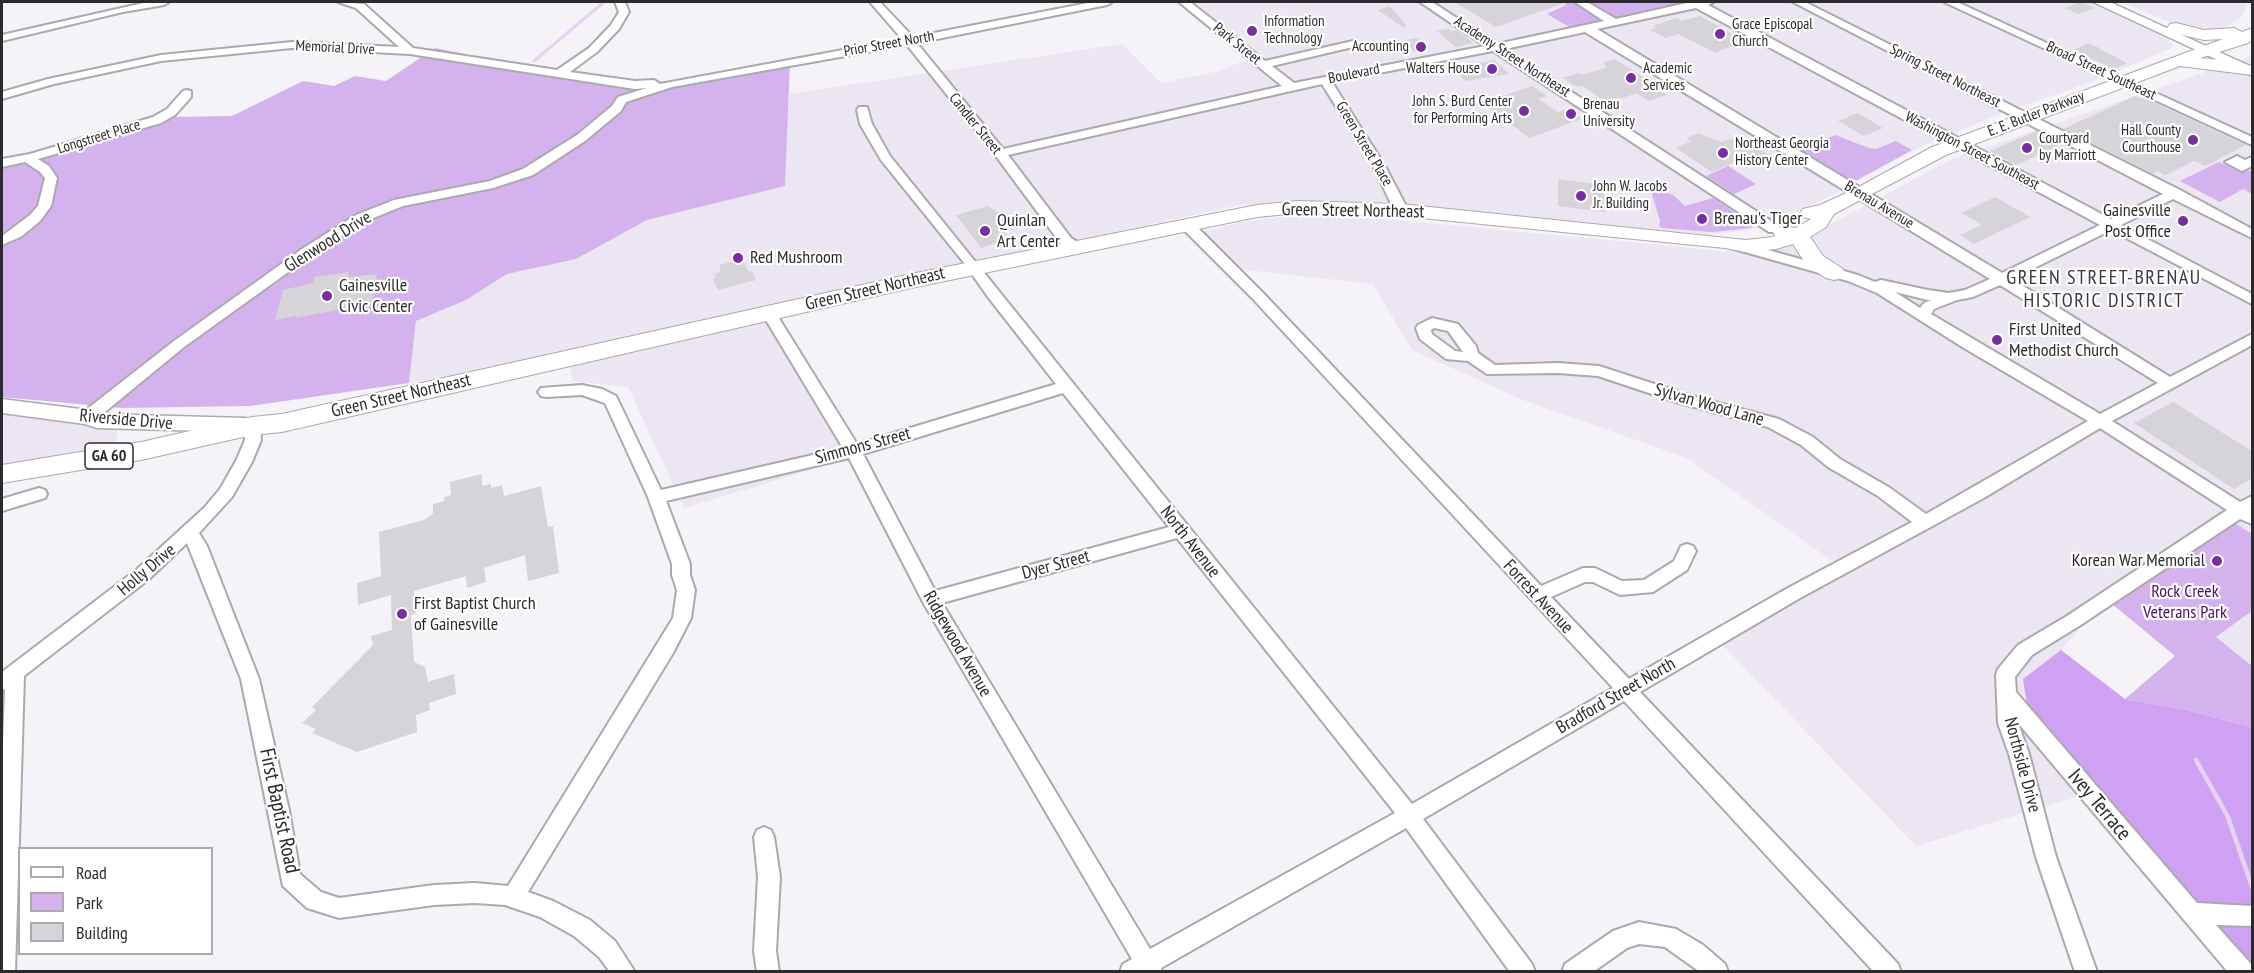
<!DOCTYPE html>
<style>
body{margin:0}
#map{position:relative;width:2254px;height:973px;overflow:hidden;background:#f5f2f8;font-family:"PT Sans Narrow",sans-serif}
canvas{display:block}
.frame{position:absolute;inset:0;border:3px solid #2b2a2c;pointer-events:none}
.legend{position:absolute;left:18px;top:847px;width:195px;height:108px;box-sizing:border-box;background:#fff;border:2px solid #aaaaab;margin:0;padding:8px 10px;list-style:none;font-size:18px;color:#2b2a2c}
.legend li{display:flex;align-items:center;gap:12px;height:30px}
.legend b{width:30px;border:2px solid #aaaaab}
</style>
<div id="map">
<canvas width="2254" height="973"></canvas>
<div class="frame"></div>
<ul class="legend">
<li><b style="height:8px;background:#fff"></b>Road</li>
<li><b style="height:16px;background:#d3b2ed"></b>Park</li>
<li><b style="height:16px;background:#d6d3d9"></b>Building</li>
</ul>
</div>
<script>
const ctx = document.querySelector('canvas').getContext('2d');
ctx.lineJoin = 'round';
function paint(path, color) { ctx.fillStyle = color; ctx.fill(path, 'evenodd'); }
const toPath = rows => new Path2D(rows.map(r => 'M' + r).join(''));
function strokePath(path, color, width, dash) { ctx.strokeStyle = color; ctx.lineWidth = width; ctx.lineCap = dash ? 'butt' : 'round'; ctx.setLineDash(dash || []); ctx.stroke(path); }
function write(font, color, halo, rows, align = 'center') {
  ctx.font = font + ' "PT Sans Narrow",sans-serif'; ctx.lineWidth = 4.5; ctx.setLineDash([]); ctx.textBaseline = 'middle'; ctx.strokeStyle = halo; ctx.fillStyle = color; for (const [text, x, y, turn = 0] of rows) {
    ctx.save(); ctx.translate(x, y); ctx.rotate((+turn || 0) * Math.PI / 180); ctx.textAlign = isNaN(turn) ? turn : align; if (halo) ctx.strokeText(text, 0, 0); ctx.fillText(text, 0, 0); ctx.restore();
  }
}
paint(toPath([
 [1175,2,2092,2,2166,38,2172,43,2173,47,2097,80,1997,115,1916,149,1823,200,1773,223,1749,230,1706,235,1445,208,1353,202,1239,205,764,309,850,458,684,508,628,387,573,381,569,357,409,383,416,321,466,300,507,274,576,259,647,220,785,186,789,94,1122,44,1161,83,1220,71,1245,60],
 [2123,2,2248,2,2242,16,2221,31,2190,31],
 [2252,56,2252,534,2227,519,2106,599,2061,650,2023,679,2089,793,1916,846,1714,636,1842,568,1687,458,1523,400,1412,350,1373,284,1238,269,1201,232,1242,222,1290,216,1385,219,1723,251,1772,250,1790,246,1952,159],
 [2,399,120,416,114,453,2,470],
 [2252,611,2252,666,2216,637]
]), '#ece5f2');
paint(toPath([
 [1564,2,1681,2,1682,3,1571,28,1547,14,1566,5],
 [435,48,631,88,790,62,785,186,647,220,576,259,507,274,466,300,416,321,409,383,250,406,122,408,2,397,2,159,176,117,232,116,303,81,334,86,355,76,386,81],
 [1835,135,1869,148,1876,149,1896,141,1912,150,1857,180,1846,179,1800,151],
 [2219,162,2236,170,2252,171,2252,194,2243,189,2220,202,2180,181],
 [1728,166,1756,184,1734,194,1706,176],
 [1651,191,1672,194,1685,206,1713,198,1753,225,1750,228,1712,232,1662,228,1659,226,1660,221],
 [2227,518,2252,534,2252,611,2216,637,2252,666,2252,727,2182,709,2125,699,2175,656,2106,599]
]), '#d3b2ed');
paint(toPath([
 [2061,650,2125,699,2182,709,2252,727,2252,971,2243,971,2027,704,2023,679]
]), '#cfa1f2');
strokePath(toPath([
 [534,61,604,2]
]), '#e5d3f4', 3);
strokePath(toPath([
 [2196,760,2228,817,2252,887]
]), '#e5d3f4', 4.5);
paint(toPath([
 [1454,2,1564,2,1564,3,1496,27],
 [2081,2,2095,8,2079,14,2064,8],
 [1390,6,1406,25,1404,28,1378,10],
 [1700,16,1745,41,1715,53,1679,34,1665,38,1650,30,1656,28,1653,26,1676,18,1682,21],
 [1448,29,1451,31,1457,30,1473,43,1456,47,1437,31],
 [1418,38,1428,50,1414,52,1404,40],
 [2089,43,2101,49,2099,49,2127,63,2114,69,2073,50],
 [1615,59,1659,87,1657,88,1667,95,1649,101,1637,93,1607,103,1583,86,1577,87,1563,78,1579,73,1582,75,1608,67,1602,63],
 [1495,60,1509,74,1465,81,1453,68],
 [1532,86,1547,96,1538,99,1558,112,1567,109,1581,119,1530,138,1482,103],
 [2135,96,2142,99,2144,98,2246,145,2205,166,2194,161,2165,175,2158,171,2153,174,2063,129],
 [1858,113,1883,128,1864,136,1838,121],
 [2037,131,2063,144,2016,165,1990,151],
 [1699,133,1720,142,1740,137,1772,157,1752,165,1742,159,1712,172,1676,148,1691,141,1687,138],
 [1558,179,1603,185,1605,212,1558,206],
 [1995,197,2030,217,1974,244,1960,235,1982,225,1961,213],
 [988,206,998,212,1003,222,996,224,1009,238,981,248,956,215],
 [742,259,749,272,752,271,756,280,718,290,713,279,716,278,714,274,720,272,720,265],
 [349,272,348,277,377,274,372,303,296,318,296,316,275,320,283,290,313,283,314,277],
 [2173,402,2253,452,2253,478,2234,489,2134,423],
 [482,474,482,486,491,484,491,488,502,485,504,496,541,486,548,527,553,526,559,573,528,581,525,555,484,568,486,582,467,588,466,576,414,591,416,613,411,615,414,662,425,667,428,682,454,674,456,694,429,703,430,710,416,715,417,732,357,752,312,733,316,729,302,723,316,710,312,707,373,645,371,636,392,630,391,595,358,605,357,583,381,576,379,532,424,520,433,513,433,504,444,501,444,497,451,495,450,482]
]), '#d6d3d9');
const minor = toPath([
 [148,2,169,2,164,5,123,12,2,41,2,35,148,2],
 [338,2,364,4,413,48,557,70,589,48,611,25,619,12,615,2,625,2,629,12,619,29,597,52,570,72,635,81,654,80,660,84,902,39,870,2,880,2,913,37,1093,2,1112,2,1107,5,917,43,1003,149,1282,86,1179,2,1190,2,1265,61,1353,41,1359,44,1357,46,1272,66,1294,83,1485,46,1420,2,1432,2,1497,44,1604,21,1575,2,1587,2,1616,19,1691,2,1714,2,1708,5,2111,219,2163,194,1793,2,1805,2,2180,190,2252,229,2252,238,2173,199,2121,225,2252,294,2252,304,2111,230,2012,279,2170,377,2252,334,2252,345,2112,421,2240,502,2252,496,2252,524,2240,519,2079,626,2032,655,2015,677,2016,692,2197,903,2252,906,2252,926,2216,925,2251,964,2252,972,2228,972,2018,723,2029,754,2056,857,2097,972,2075,972,2036,857,2009,754,1998,723,1996,675,1998,669,2018,645,2067,616,2227,510,2100,428,1982,499,1800,598,1640,692,1898,964,1901,972,1874,972,1624,701,1423,819,1532,964,1535,972,1510,972,1406,828,1161,968,1162,972,1120,972,1123,964,1132,959,924,604,849,458,666,501,690,564,690,575,695,590,691,618,673,653,528,892,553,901,590,920,615,941,635,972,610,972,599,957,574,936,540,917,505,905,475,903,434,905,339,918,307,908,283,886,241,679,187,543,148,580,24,676,15,972,2,972,2,770,5,689,2,690,2,672,136,570,204,508,220,489,236,461,245,440,244,426,246,422,258,422,260,426,261,440,252,462,232,497,199,533,207,546,259,679,289,810,300,874,321,892,339,898,434,885,475,883,508,886,673,618,677,590,672,575,672,564,648,497,605,403,582,395,546,397,541,396,538,392,541,388,582,385,602,389,616,396,661,490,843,448,766,320,764,312,771,307,778,312,780,320,857,444,1056,384,988,297,965,264,881,160,860,124,857,110,859,107,867,107,872,124,890,156,1412,804,1613,688,1253,299,1181,227,1179,224,1181,221,1191,221,1263,293,1541,586,1583,568,1595,568,1622,581,1644,580,1674,561,1681,546,1687,544,1693,546,1696,551,1687,570,1653,592,1620,595,1593,582,1585,582,1551,597,1629,679,1788,588,1912,522,1878,496,1828,467,1801,445,1768,427,1676,402,1598,376,1558,373,1487,374,1468,361,1446,359,1420,339,1416,328,1418,325,1432,318,1458,324,1476,346,1478,353,1495,365,1558,363,1599,366,1685,394,1779,419,1813,437,1840,459,1890,488,1926,514,2088,421,1964,348,1877,293,1848,281,1727,247,1725,244,1727,241,1732,240,1858,275,1875,282,1881,280,1928,290,1949,293,1965,290,1990,279,1585,32,1505,49,1779,226,1781,229,1779,232,1769,232,1493,51,1332,82,1385,166,1408,210,1401,214,1394,210,1373,166,1322,84,1008,155,1071,238,1079,243,1081,246,1079,249,1074,250,1061,244,996,156,907,45,672,87,626,102,621,111,585,141,533,175,493,188,403,206,366,221,312,255,184,347,94,421,82,421,80,417,82,413,174,341,302,249,356,215,394,200,490,181,523,169,577,135,612,106,618,97,647,88,635,89,410,54,292,48,161,61,54,84,2,99,2,92,48,79,161,55,292,42,399,47,356,8,338,2],
 [1696,8,2100,225,2002,273,1597,29,1696,8],
 [2000,285,2158,383,2100,414,1931,314,1934,309,1957,300,1973,297,2000,285],
 [1895,292,1928,300,1931,300,1924,303,1920,308,1895,292],
 [1434,328,1448,331,1463,352,1455,351,1432,334,1431,330,1434,328],
 [1063,393,1169,527,935,591,863,454,1063,393],
 [1177,538,1395,813,1150,949,942,603,1177,538],
 [1944,2,1957,2,2252,137,2252,145,1944,2],
 [187,90,191,91,191,97,175,115,161,123,38,159,49,166,57,178,51,206,40,221,22,236,2,245,2,236,30,215,38,206,45,178,40,172,25,162,2,167,2,159,30,154,153,117,167,109,183,91,187,90],
 [2237,156,2245,160,2252,157,2252,166,2242,171,2225,162,2237,156],
 [39,488,45,490,47,494,45,498,2,511,2,499,39,488],
 [764,827,771,830,774,837,780,877,776,951,779,972,757,972,754,951,758,877,754,837,757,830,764,827],
 [1639,922,1676,929,1703,945,1725,964,1728,972,1700,972,1665,947,1639,944,1627,948,1593,972,1562,972,1565,964,1613,931,1639,922]
]);
const major = toPath([
 [2093,2,2110,2,2252,67,2252,76,2093,2],
 [2,399,88,410,100,414,245,418,252,420,255,425,252,430,245,432,97,428,85,424,2,413,2,399]
]);
const highway = toPath([
 [2176,23,2204,30,2234,28,2242,32,2252,28,2252,40,2248,43,2200,58,2232,61,2252,66,2252,75,2180,66,1946,155,1834,214,1826,227,1810,237,1823,256,1842,268,1845,273,1842,278,1834,280,1826,278,1807,266,1793,244,1776,249,1746,252,1725,248,1401,216,1298,213,1257,217,911,288,282,432,252,435,141,460,2,483,2,465,141,442,252,417,282,414,911,274,1257,205,1298,201,1401,204,1746,240,1773,237,1775,236,1773,232,1776,228,1783,226,1796,228,1811,219,1803,217,1800,213,1803,209,1820,205,1853,190,1932,147,2223,39,2204,40,2170,32,2167,28,2170,24,2176,23]
]);
strokePath(minor, '#aca9ae', 4);
strokePath(major, '#aca9ae', 3);
strokePath(highway, '#aca9ae', 2);
paint(minor, '#fff');
paint(major, '#fff');
paint(highway, '#fff');
for (const [x, y, r, color] of [
 [1252,31,6,"#762ea1"],
 [1720,34,6,"#762ea1"],
 [1421,47,6,"#762ea1"],
 [1492,69,6,"#762ea1"],
 [1631,78,6,"#762ea1"],
 [1524,111,6,"#762ea1"],
 [1571,114,6,"#762ea1"],
 [2193,140,6,"#762ea1"],
 [2027,148,6,"#762ea1"],
 [1723,153,6,"#762ea1"],
 [1581,196,6,"#762ea1"],
 [1702,219,6,"#762ea1"],
 [2183,221,6,"#762ea1"],
 [985,231,6,"#762ea1"],
 [738,258,6,"#762ea1"],
 [327,296,6,"#762ea1"],
 [1997,340,6,"#762ea1"],
 [2217,561,6,"#762ea1"],
 [402,614,6,"#762ea1"]
]) { const dot = new Path2D(); dot.arc(x, y, r, 0, 2 * Math.PI); ctx.fillStyle = color; ctx.fill(dot); strokePath(dot, '#fff', 2); }
write('15px', '#2b2a2c', '#fff', [
 ["Information",1264,22],
 ["Technology",1264,39],
 ["Grace Episcopal",1732,25],
 ["Church",1732,42],
 ["Accounting",1409,47,"right"],
 ["Walters House",1480,69,"right"],
 ["Academic",1643,69],
 ["Services",1643,86],
 ["John S. Burd Center",1512,102,"right"],
 ["for Performing Arts",1512,119,"right"],
 ["Brenau",1583,105],
 ["University",1583,122],
 ["Hall County",2181,131,"right"],
 ["Courthouse",2181,148,"right"],
 ["Courtyard",2039,139],
 ["by Marriott",2039,156],
 ["Northeast Georgia",1735,144],
 ["History Center",1735,161],
 ["John W. Jacobs",1593,187],
 ["Jr. Building",1593,204]
], 'left');
write('15px', '#2b2a2c', '#fff', [
 ["Prior Street North",889,44,-10],
 ["Park Street",1237,44,39],
 ["Memorial Drive",335,48,3],
 ["Academy Street Northeast",1512,57,33],
 ["Broad Street Southeast",2101,71,25],
 ["Boulevard",1354,74,-11],
 ["Spring Street Northeast",1945,76,27],
 ["E. E. Butler Parkway",2036,114,-21],
 ["Candler Street",975,124,51],
 ["Longstreet Place",99,137,-17],
 ["Green Street Place",1364,144,59],
 ["Washington Street Southeast",1972,151,28],
 ["Brenau Avenue",1879,205,31]
]);
for (const [x, y, w] of [
 [109,456,48]
]) { const box = new Path2D(); box.roundRect(x - w / 2, y - 13, w, 26, 4.5); ctx.fillStyle = '#fff'; ctx.fill(box); strokePath(box, '#2b2a2c', 1.5); }
write('bold 16px', '#2b2a2c', null, [
 ["GA 60",109,456]
]);
write('18px', '#2b2a2c', '#fff', [
 ["Green Street Northeast",1353,211,1],
 ["Glenwood Drive",328,242,-32],
 ["Green Street Northeast",875,289,-13],
 ["Green Street Northeast",401,396,-13],
 ["Sylvan Wood Lane",1709,405,16],
 ["Riverside Drive",126,420,5],
 ["Simmons Street",863,446,-15],
 ["North Avenue",1190,542,52],
 ["Dyer Street",1056,565,-15],
 ["Holly Drive",147,570,-40],
 ["Forrest Avenue",1538,597,47],
 ["Ridgewood Avenue",957,644,60],
 ["Bradford Street North",1616,696,-30],
 ["Northside Drive",2022,765,75]
]);
write('18px', '#2b2a2c', '#fff', [
 ["Gainesville",2171,211,"right"],
 ["Post Office",2171,232,"right"],
 ["Brenau's Tiger",1714,219],
 ["Quinlan",997,221],
 ["Art Center",997,242],
 ["Red Mushroom",750,258],
 ["Gainesville",339,286],
 ["Civic Center",339,307],
 ["First United",2009,330],
 ["Methodist Church",2009,351],
 ["Korean War Memorial",2205,561,"right"],
 ["First Baptist Church",414,604],
 ["of Gainesville",414,625]
], 'left');
write('18px', '#4d0e6e', '#fff', [
 ["Rock Creek",2185,592],
 ["Veterans Park",2185,613]
]);
ctx.letterSpacing = '1.5px';
write('20px', '#3c393e', '#fff', [
 ["GREEN STREET-BRENAU",2104,278],
 ["HISTORIC DISTRICT",2104,301]
]);
ctx.letterSpacing = '0px';
write('21px', '#2b2a2c', '#fff', [
 ["Ivey Terrace",2099,805,50],
 ["First Baptist Road",279,811,78]
]);
</script>
